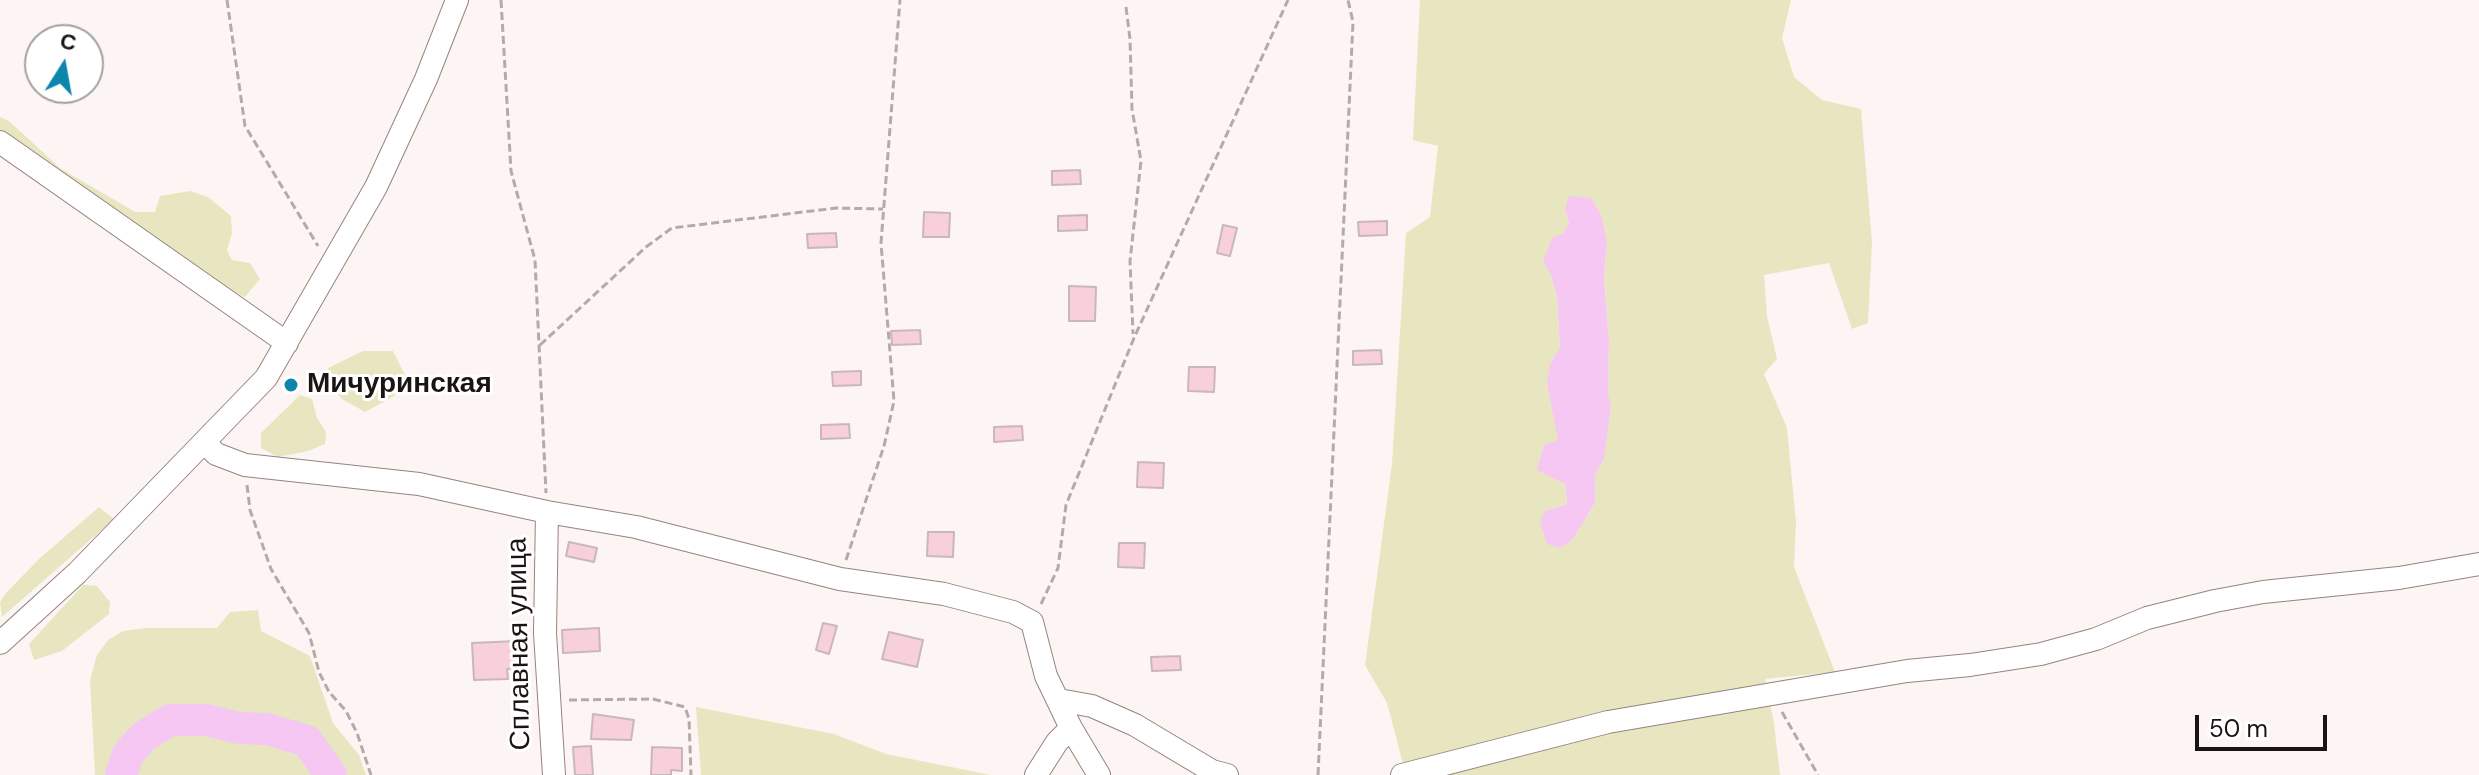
<!DOCTYPE html>
<meta charset="utf-8">
<style>
body{margin:0}
#map{position:relative;width:2479px;height:775px;overflow:hidden;background:#fdf5f3;font-family:"DM Sans",sans-serif}
canvas{display:block}
.north{position:absolute;left:24px;top:24px;width:80px;height:80px;box-sizing:border-box;background:#fff;border:2px solid #a3a1a0;border-radius:50%;rotate:11deg;font-size:22px;font-weight:700;line-height:32px;text-align:center;color:#1a1412}
.north::after{content:'';display:block;margin:auto;width:28px;height:36px;background:#0e86ab;clip-path:polygon(50% 0,100% 100%,50% 72%,0 100%)}
.scale{position:absolute;left:2195px;top:715px;width:132px;height:36px;box-sizing:border-box;border:4px solid #1a1412;border-top:0;padding-left:10px;font-size:24px;line-height:28px;white-space:nowrap;color:#1a1412;-webkit-text-stroke:6px #fff;paint-order:stroke}
</style>
<div id="map">
<canvas width="2479" height="775"></canvas>
<div class="north">С</div>
<div class="scale">50 m</div>
</div>
<script>
const ctx = document.querySelector('canvas').getContext('2d');
ctx.lineJoin = 'round';
function paint(path, color) { ctx.fillStyle = color; ctx.fill(path, 'evenodd'); }
const toPath = rows => new Path2D(rows.map(r => 'M' + r).join(''));
function strokePath(path, color, width, dash) { ctx.strokeStyle = color; ctx.lineWidth = width; ctx.lineCap = dash ? 'butt' : 'round'; ctx.setLineDash(dash || []); ctx.stroke(path); }
function write(font, color, halo, rows, align = 'center') {
  ctx.font = font + ' "DM Sans",sans-serif'; ctx.lineWidth = 6; ctx.setLineDash([]); ctx.textBaseline = 'middle'; ctx.strokeStyle = halo; ctx.fillStyle = color; for (const [text, x, y, turn = 0] of rows) {
    ctx.save(); ctx.translate(x, y); ctx.rotate((+turn || 0) * Math.PI / 180); ctx.textAlign = isNaN(turn) ? turn : align; if (halo) ctx.strokeText(text, 0, 0); ctx.fillText(text, 0, 0); ctx.restore();
  }
}
paint(toPath([
 [1420,0,1791,0,1782,38,1794,77,1822,100,1861,109,1872,243,1868,323,1852,329,1829,263,1764,275,1767,316,1777,359,1764,374,1787,428,1796,522,1794,567,1835,672,1765,679,1774,723,1780,775,1406,775,1387,703,1365,665,1392,464,1406,233,1430,217,1438,146,1413,140],
 [1565,210,1607,241,1604,277,1609,341,1608,396,1604,459,1595,475,1595,503,1573,539,1561,548,1545,511,1567,504,1550,364,1560,347,1557,297,1550,272,1569,223],
 [0,117,9,121,60,168,135,212,155,212,160,196,190,191,208,197,231,216,232,233,227,250,232,260,250,263,260,279,245,297,225,288,0,133],
 [363,351,393,351,406,377,394,396,365,412,342,399,325,381,328,368],
 [300,395,312,399,317,418,326,432,325,444,308,451,278,457,261,448,261,433],
 [99,507,114,519,2,617,0,602,6,593,39,559],
 [83,585,97,586,110,602,109,614,62,651,34,660,29,644],
 [258,610,261,631,310,656,333,723,359,755,366,775,95,775,90,680,97,655,108,640,123,631,146,628,217,628,230,612],
 [696,707,834,734,886,754,991,775,701,775]
]), '#e7e6c1');
paint(toPath([
 [1569,196,1591,198,1601,215,1607,241,1604,277,1609,341,1608,396,1611,404,1604,459,1595,475,1595,503,1573,539,1561,548,1547,544,1540,522,1545,511,1567,504,1565,484,1537,470,1544,445,1558,440,1547,383,1550,364,1560,347,1557,297,1550,272,1543,262,1552,238,1563,234,1569,223,1565,210]
]), '#f6c7f2');
strokePath(toPath([
 [121,775,128,754,143,737,170,720,206,720,239,728,267,729,307,741,331,775]
]), '#f6c7f2', 32);
const building = toPath([
 [1080,170,1081,184,1052,185,1052,171,1080,170],
 [924,212,950,213,949,237,923,237,924,212],
 [1087,215,1087,230,1058,231,1058,216,1087,215],
 [1387,221,1387,235,1359,236,1358,222,1387,221],
 [1223,225,1237,228,1230,256,1217,253,1223,225],
 [836,233,837,247,808,248,807,234,836,233],
 [1069,286,1096,287,1095,321,1069,321,1069,286],
 [920,330,921,344,892,345,891,331,920,330],
 [1381,350,1382,364,1353,365,1353,351,1381,350],
 [1189,367,1215,367,1214,392,1188,391,1189,367],
 [861,371,861,385,833,386,832,372,861,371],
 [849,424,850,438,821,439,821,425,849,424],
 [1022,426,1023,440,994,442,994,427,1022,426],
 [1138,462,1164,463,1163,488,1137,487,1138,462],
 [928,532,954,532,953,557,927,556,928,532],
 [569,542,597,548,594,562,566,556,569,542],
 [1119,543,1145,543,1144,568,1118,567,1119,543],
 [823,623,837,626,829,654,816,650,823,623],
 [599,628,600,651,563,653,562,630,599,628],
 [889,632,923,640,917,667,882,659,889,632],
 [518,641,519,668,507,669,508,679,474,680,472,643,518,641],
 [1180,656,1181,670,1152,671,1151,657,1180,656],
 [593,714,634,720,631,740,591,739,593,714],
 [591,746,593,775,575,775,573,747,591,746],
 [652,747,682,748,682,771,671,770,671,775,651,775,652,747]
]);
paint(building, '#f8d0d9');
strokePath(building, '#cab7bb', 2);
const minor = toPath([
 [0,142,287,343],
 [205,443,216,454,245,465,419,484,547,512,636,527,840,579,944,594,1013,612,1032,622,1046,676,1071,728,1099,775],
 [547,512,545,633,554,775],
 [0,643,77,573,266,378,376,187,426,79,457,0],
 [1059,700,1092,706,1135,725,1212,771,1227,775],
 [1036,775,1057,742,1071,728],
 [1402,775,1608,722,1907,671,1970,665,2041,654,2096,639,2147,618,2215,601,2263,592,2399,578,2479,564]
]);
strokePath(minor, '#95847f', 24);
strokePath(toPath([
 [227,0,245,126,318,246],
 [501,0,511,171,535,260,546,493],
 [1126,7,1130,39,1132,109,1141,161,1130,261,1133,334],
 [540,345,646,247,672,228,836,208,883,209],
 [247,485,250,510,271,569,309,633,319,672,329,692,346,711,357,733,371,775],
 [846,560,884,446,894,401,881,243,900,0],
 [1041,604,1058,568,1066,505,1134,338,1288,0],
 [569,700,653,699,685,707,689,719,691,775],
 [1782,712,1818,775],
 [1318,775,1353,22,1348,0]
]), '#b3aba9', 3, [8, 4]);
strokePath(minor, '#fff', 22);
for (const [x, y, r, color] of [
 [291,385,8,"#0e86ab"]
]) { const dot = new Path2D(); dot.arc(x, y, r, 0, 2 * Math.PI); ctx.fillStyle = color; ctx.fill(dot); strokePath(dot, '#fff', 3); }
write('bold 28px', '#1a1412', '#fff', [
 ["Мичуринская",307,385]
], 'left');
write('28px', '#1a1412', '#fff', [
 ["Сплавная улица",520,644,-91]
]);
</script>
